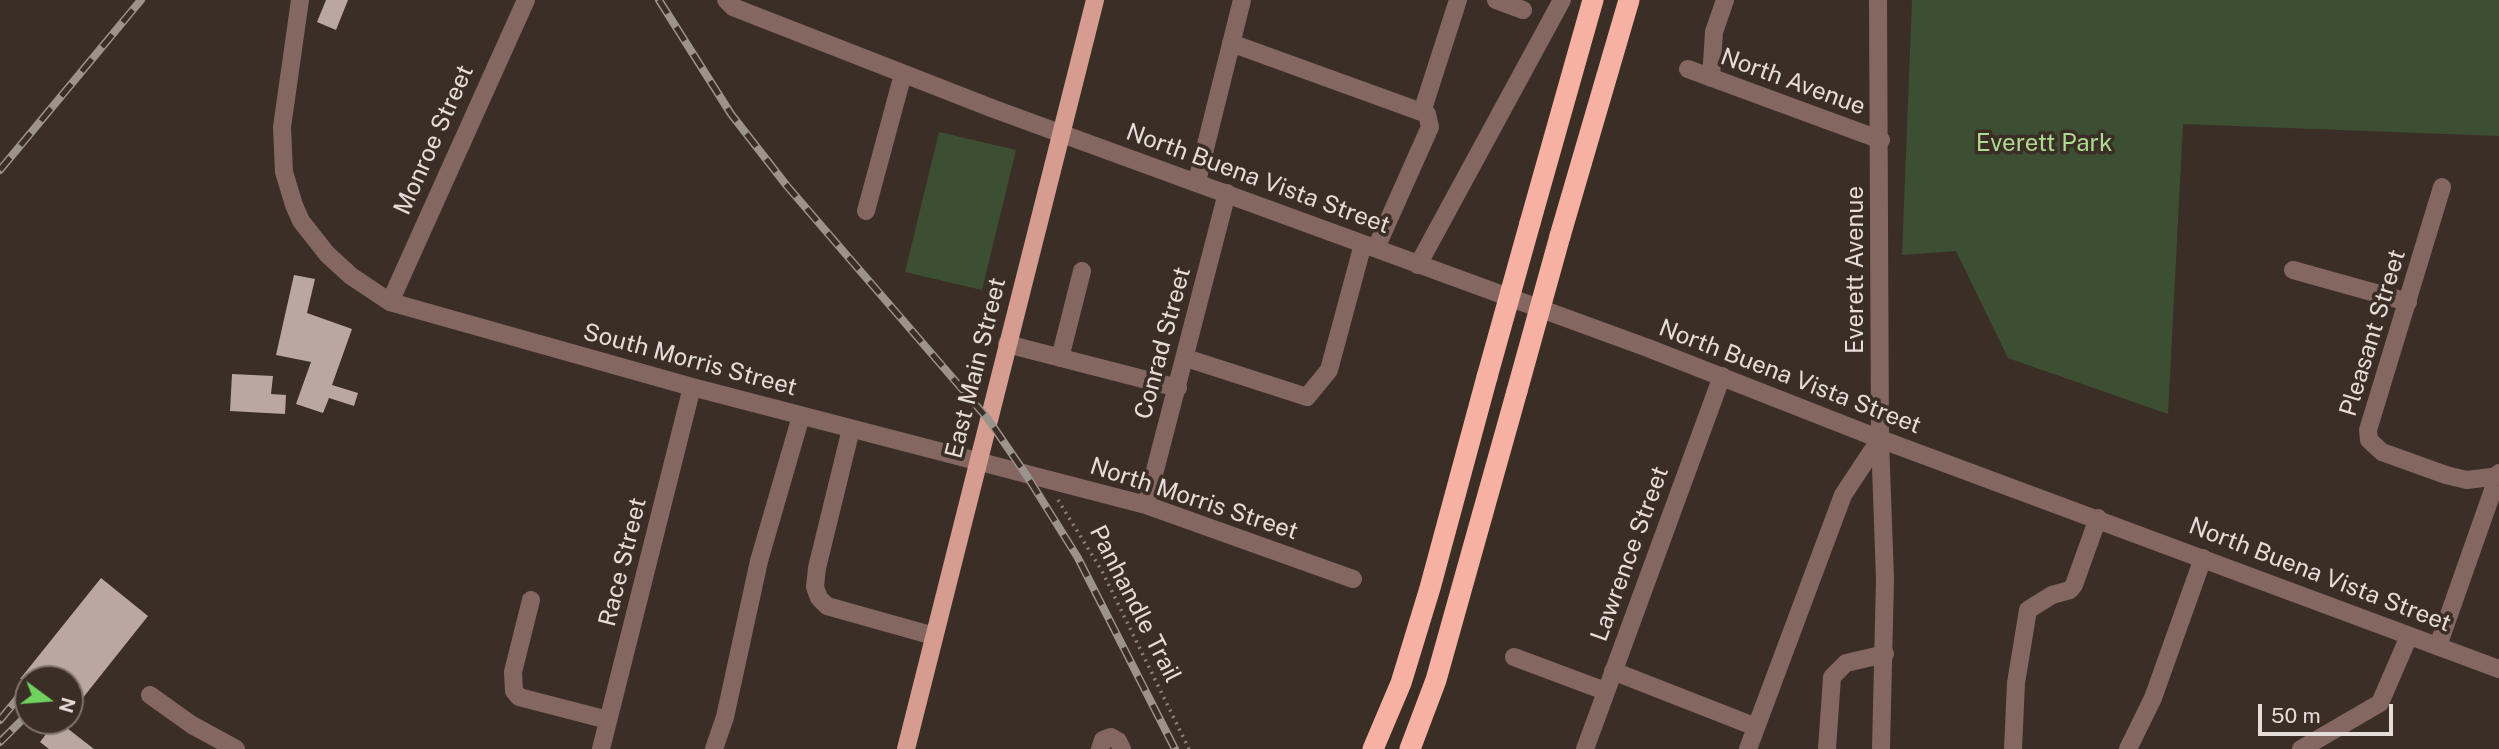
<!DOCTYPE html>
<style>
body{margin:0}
#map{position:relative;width:2499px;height:749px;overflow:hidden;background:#3b2e26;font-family:"Public Sans",sans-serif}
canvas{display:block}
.north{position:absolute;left:14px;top:665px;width:70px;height:70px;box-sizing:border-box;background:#3b2e26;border:2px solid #7f746d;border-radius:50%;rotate:106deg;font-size:19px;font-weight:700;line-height:28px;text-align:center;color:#e5ddd8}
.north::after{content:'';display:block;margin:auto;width:24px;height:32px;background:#70d35f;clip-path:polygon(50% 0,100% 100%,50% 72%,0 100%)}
.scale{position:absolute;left:2258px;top:704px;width:135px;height:32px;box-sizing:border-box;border:4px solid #e5ddd8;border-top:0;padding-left:9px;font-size:21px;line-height:24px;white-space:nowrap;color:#e5ddd8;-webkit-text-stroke:5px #3b2e26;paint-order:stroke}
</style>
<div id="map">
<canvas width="2499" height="749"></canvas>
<div class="north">N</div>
<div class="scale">50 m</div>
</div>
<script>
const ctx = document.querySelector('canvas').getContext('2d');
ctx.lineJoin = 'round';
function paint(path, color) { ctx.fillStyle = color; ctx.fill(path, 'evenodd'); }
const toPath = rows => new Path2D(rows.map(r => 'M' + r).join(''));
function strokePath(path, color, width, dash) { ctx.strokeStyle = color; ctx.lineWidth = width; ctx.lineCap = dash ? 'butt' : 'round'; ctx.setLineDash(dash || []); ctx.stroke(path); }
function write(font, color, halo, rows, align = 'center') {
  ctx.font = font + ' "Public Sans",sans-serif'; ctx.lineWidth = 7; ctx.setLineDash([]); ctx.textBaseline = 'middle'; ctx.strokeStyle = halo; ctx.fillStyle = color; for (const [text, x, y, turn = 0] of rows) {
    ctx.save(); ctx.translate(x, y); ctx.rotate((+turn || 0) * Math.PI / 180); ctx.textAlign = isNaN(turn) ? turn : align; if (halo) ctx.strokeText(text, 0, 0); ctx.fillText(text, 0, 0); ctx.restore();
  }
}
paint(toPath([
 [1912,0,2499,0,2499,136,2183,124,2168,414,2008,358,1956,251,1902,255],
 [939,132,1016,150,982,290,905,272]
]), '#3d4f33');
paint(toPath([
 [326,0,348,0,336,30,317,22],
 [294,275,315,279,307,313,352,329,332,385,358,393,354,406,329,398,323,413,296,404,311,362,276,355],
 [232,374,273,376,271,394,286,395,285,414,230,411],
 [101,578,148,616,70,714,70,679,20,679],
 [56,721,58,721,94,749,49,749,40,742]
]), '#baa7a2');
strokePath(toPath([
 [1058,500,1102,571,1189,749]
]), '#8d837c', 3.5, [2, 5]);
strokePath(toPath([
 [300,0,282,127,284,172,294,205,301,221,327,254,351,276,390,302,692,387,1146,505,1353,579],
 [726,0,733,7,994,109,1648,348,1880,439,2499,669],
 [1496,0,1523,10],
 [1878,0,1880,439,1885,579,1881,749],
 [1231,43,1427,114,1430,127,1376,248],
 [1688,69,1881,140],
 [1711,78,1714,32,1725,0],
 [1422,112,1458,0],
 [1197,181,1242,0],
 [2442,187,2368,430,2369,440,2382,452,2446,475,2467,480,2499,476],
 [866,211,903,74],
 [1418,265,1562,0],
 [2293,270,2408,302],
 [390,302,526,0],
 [1007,344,1178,388],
 [1060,358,1082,271],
 [1186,358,1307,397,1329,370,1363,244],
 [851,429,817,568,815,587,819,598,827,606,934,636],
 [1146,505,1227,193],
 [531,600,513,672,514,691,519,697,608,720],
 [2438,646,2499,473],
 [1514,657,1605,691],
 [1613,671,1756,727],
 [150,695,192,725,236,749],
 [601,749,692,387],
 [714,749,725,717,759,561,801,416],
 [1100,749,1103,740,1111,737,1118,741,1122,749],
 [1585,749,1722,376],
 [1748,749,1843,495,1880,439],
 [1827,749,1832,677,1846,663,1885,654],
 [2013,749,2016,683,2028,610,2052,595,2070,590,2074,585,2098,518],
 [2128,749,2153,698,2203,558],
 [2301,749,2380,703,2409,636]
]), '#846761', 18);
strokePath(toPath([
 [906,749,1095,0]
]), '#d69c90', 18);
strokePath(toPath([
 [1530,223,1593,0],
 [1560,236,1629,0],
 [1373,749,1401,683,1430,588,1487,377],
 [1410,749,1436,680,1517,391]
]), '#f6b1a2', 21);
const rail = toPath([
 [659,0,731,114,787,186,988,419,1027,476,1078,558,1175,749],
 [0,170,141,0],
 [0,720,28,686],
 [0,742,28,714]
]);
strokePath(rail, '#9d938d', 8);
strokePath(rail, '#3b2e26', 5, [16]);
strokePath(toPath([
 [1487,377,1530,223],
 [1517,391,1560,236]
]), '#f6b1a2', 21);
write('24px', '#e5ddd8', '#3b2e26', [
 ["North Avenue",1793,82,20],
 ["Monroe Street",434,140,-66],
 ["North Buena Vista Street",1258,179,20],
 ["Everett Avenue",1856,270,-90],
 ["Pleasant Street",2373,333,-73],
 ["Conrad Street",1163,343,-75],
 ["South Morris Street",690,360,15],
 ["East Main Street",976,368,-76],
 ["North Buena Vista Street",1790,377,21],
 ["North Morris Street",1194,499,18],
 ["Lawrence Street",1630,554,-70],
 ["Race Street",623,562,-76],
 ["North Buena Vista Street",2320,575,21],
 ["Panhandle Trail",1135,604,63]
]);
write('24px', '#acdc8f', '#3b2e26', [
 ["Everett Park",2044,144]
]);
</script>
